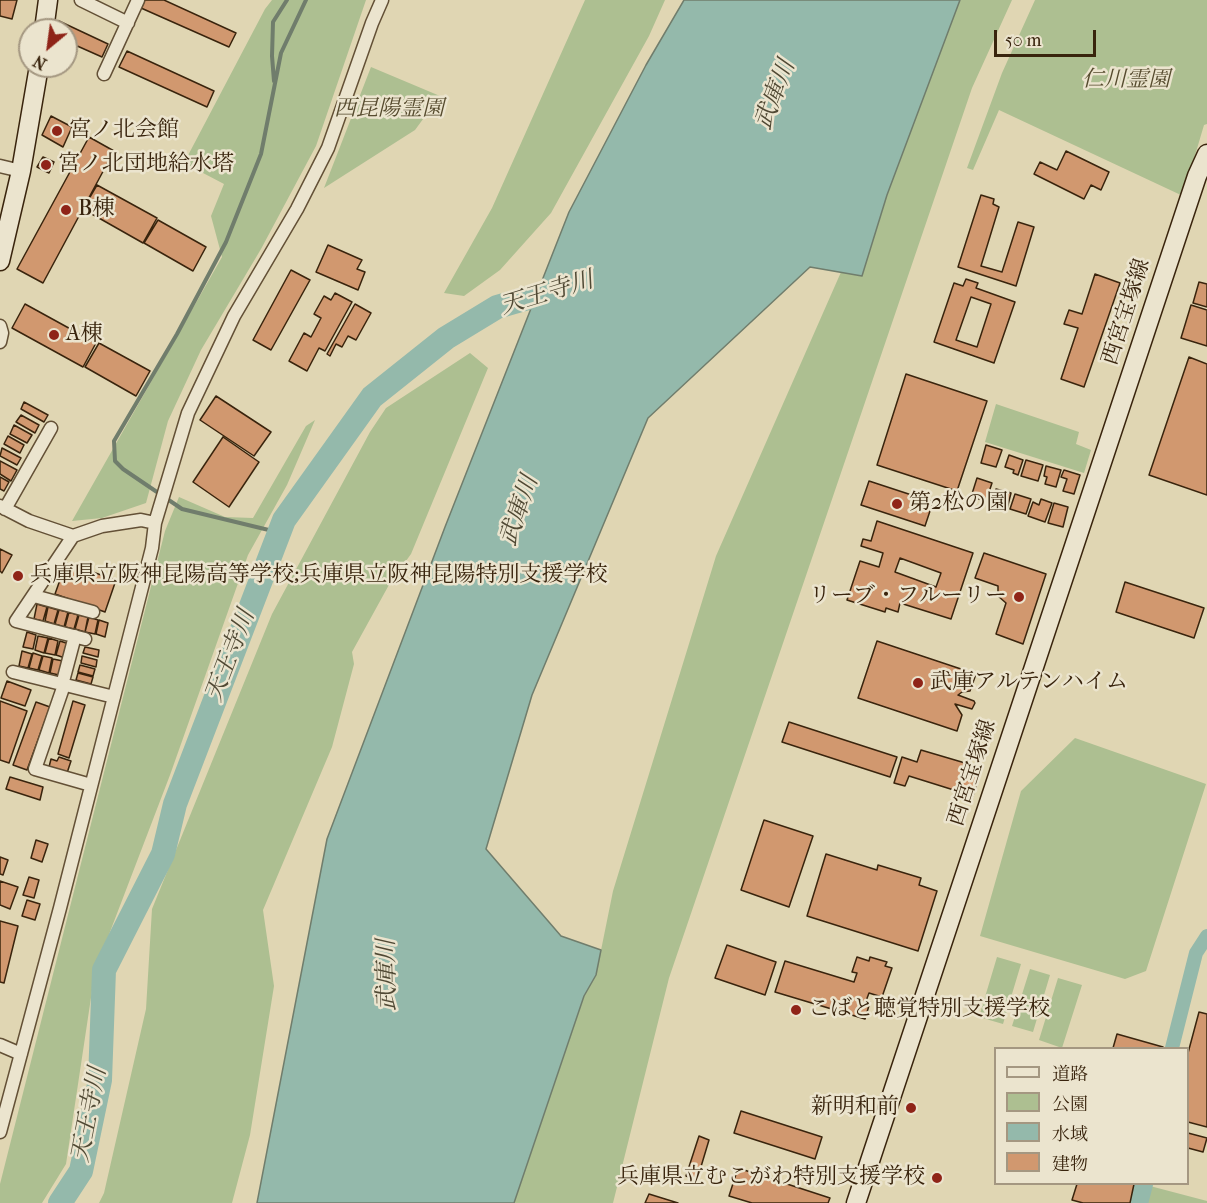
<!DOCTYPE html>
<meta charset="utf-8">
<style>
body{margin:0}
#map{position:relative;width:1207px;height:1203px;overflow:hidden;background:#e0d6b3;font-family:"IM FELL French Canon","Noto Serif JP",serif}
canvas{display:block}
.legend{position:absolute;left:994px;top:1047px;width:195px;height:138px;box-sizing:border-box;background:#ebe4ce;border:2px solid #a49781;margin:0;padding:8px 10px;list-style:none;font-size:18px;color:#39240d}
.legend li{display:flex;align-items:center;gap:12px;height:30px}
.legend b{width:30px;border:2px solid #a49781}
.north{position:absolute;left:18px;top:18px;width:60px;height:60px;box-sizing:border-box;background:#ebe4ce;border:2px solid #a49781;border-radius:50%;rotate:209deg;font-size:16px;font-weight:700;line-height:24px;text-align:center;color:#39240d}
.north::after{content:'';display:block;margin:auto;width:21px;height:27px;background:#8f2418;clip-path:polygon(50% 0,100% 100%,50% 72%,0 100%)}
.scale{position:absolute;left:994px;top:30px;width:102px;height:27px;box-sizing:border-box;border:3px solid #39240d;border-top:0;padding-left:8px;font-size:18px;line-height:21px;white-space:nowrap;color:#39240d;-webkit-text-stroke:4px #ebe4ce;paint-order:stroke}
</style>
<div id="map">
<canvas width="1207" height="1203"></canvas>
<ul class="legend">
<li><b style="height:8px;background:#ebe4ce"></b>道路</li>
<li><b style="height:16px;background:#adbf91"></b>公園</li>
<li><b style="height:16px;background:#94b9ab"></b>水域</li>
<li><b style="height:16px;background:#d1986f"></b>建物</li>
</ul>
<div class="north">N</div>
<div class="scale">50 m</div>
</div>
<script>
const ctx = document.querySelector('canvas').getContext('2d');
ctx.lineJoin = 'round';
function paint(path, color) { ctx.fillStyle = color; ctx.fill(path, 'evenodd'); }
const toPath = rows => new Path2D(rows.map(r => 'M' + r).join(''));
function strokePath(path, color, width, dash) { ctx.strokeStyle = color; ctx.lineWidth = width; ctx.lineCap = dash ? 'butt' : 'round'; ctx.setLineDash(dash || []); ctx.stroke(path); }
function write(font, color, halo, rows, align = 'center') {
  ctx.font = font + ' "IM FELL French Canon","Noto Serif JP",serif'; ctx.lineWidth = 5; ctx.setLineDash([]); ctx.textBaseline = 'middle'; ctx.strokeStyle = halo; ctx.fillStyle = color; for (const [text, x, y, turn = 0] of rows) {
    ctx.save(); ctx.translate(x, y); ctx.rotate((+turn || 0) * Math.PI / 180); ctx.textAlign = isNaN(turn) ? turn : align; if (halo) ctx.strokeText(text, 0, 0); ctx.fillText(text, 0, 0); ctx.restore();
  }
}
paint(toPath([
 [272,0,366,0,316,146,261,249,201,350,168,421,146,503,102,518,72,521,222,257,211,216,224,184,184,163,265,9],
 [585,0,665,0,649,36,551,213,500,270,464,296,444,293,492,208],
 [939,0,1012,0,972,88,669,978,613,1203,514,1203,584,996,596,975,613,891,716,556,845,263],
 [1035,0,1207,0,1207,124,1204,125,1183,196,999,110,973,170,967,168,1002,73],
 [371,67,440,96,415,130,324,188],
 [470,353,488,368,411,554,390,583,352,652,354,664,332,747,263,910,274,986,250,1135,232,1203,99,1203,104,1193,146,1009,152,909,272,614,370,432,386,408],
 [996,404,1079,432,1076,444,1091,450,1084,473,985,442],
 [315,420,287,485,248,555,170,775,95,971,66,1164,42,1203,0,1203,0,1184,165,531,179,497,225,517,253,518,306,426],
 [1075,738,1206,784,1146,971,1125,979,980,936,1021,791],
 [997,957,1021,964,1003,1024,979,1017],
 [1030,969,1050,975,1033,1032,1012,1026],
 [1058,978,1082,985,1062,1048,1039,1040],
 [1150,1186,1207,1201,1207,1203,1147,1203]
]), '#adbf91');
const water = toPath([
 [684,0,960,0,887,195,862,276,810,267,648,418,532,695,486,849,561,936,601,950,596,975,584,996,514,1203,257,1203,327,839,445,527,569,212,646,65,684,0]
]);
paint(water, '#94b9ab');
strokePath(water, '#707d6c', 1.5);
strokePath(toPath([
 [274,81,272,56,273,22,287,0],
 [277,532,182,509,123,469,115,461,114,441,177,334,226,242,261,154,281,53,306,0]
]), '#707d6c', 4);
strokePath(toPath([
 [1172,1048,1196,953,1207,936]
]), '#94b9ab', 14);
strokePath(toPath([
 [60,1203,81,1171,100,1080,104,970,163,854,175,804,284,520,372,397,446,338,497,307,566,287],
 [1136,1203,1141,1184]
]), '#94b9ab', 24);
const building = toPath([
 [0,0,17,0,12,19,0,16,0,0],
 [145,0,164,0,236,33,229,47,141,8,145,0],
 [59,21,108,44,102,57,66,41,66,30,56,30,59,21],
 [127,51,214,91,207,107,119,67,127,51],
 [51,116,72,127,63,147,42,135,51,116],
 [89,137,114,151,43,283,17,269,89,137],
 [1066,151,1109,172,1101,190,1091,185,1084,199,1034,174,1040,162,1057,170,1066,151],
 [43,157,54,162,49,173,37,167,43,157],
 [97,185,157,218,143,243,83,209,97,185],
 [981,195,994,199,993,204,999,207,981,266,1002,272,1018,222,1034,227,1016,286,958,267,981,195],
 [158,220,206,247,193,271,144,243,158,220],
 [328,245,362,260,357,269,365,272,358,290,316,272,328,245],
 [291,270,310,280,271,350,253,340,291,270],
 [1095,274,1120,283,1084,387,1061,379,1078,328,1064,324,1069,310,1082,314,1095,274],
 [966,279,978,283,976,288,1015,302,994,363,934,342,954,283,963,286,966,279],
 [971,297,991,304,977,347,956,340,971,297],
 [1199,282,1207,284,1207,307,1193,303,1199,282],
 [335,293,352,302,325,351,319,348,307,371,289,361,304,333,311,337,321,318,314,314,324,296,331,300,335,293],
 [25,304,96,343,83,367,12,328,25,304],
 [355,304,371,313,356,340,348,336,342,347,336,344,330,356,327,354,355,304],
 [1191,305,1207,310,1207,346,1181,338,1191,305],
 [99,343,150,371,136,396,85,367,99,343],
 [1189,357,1207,364,1207,495,1149,475,1189,357],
 [906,374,987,401,957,491,877,465,906,374],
 [216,396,271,432,254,456,200,420,216,396],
 [24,402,48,415,44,422,21,409,24,402],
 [21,415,39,425,35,433,16,422,21,415],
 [14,425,32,435,27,443,10,434,14,425],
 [8,436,24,445,20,453,4,444,8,436],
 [223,437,259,462,229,507,193,482,223,437],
 [986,445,1002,450,996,467,981,463,986,445],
 [2,448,21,458,17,465,0,456,2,448],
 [1009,455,1023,460,1018,475,1013,473,1014,470,1005,467,1009,455],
 [1026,460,1043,465,1038,481,1021,476,1026,460],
 [0,461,17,470,11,481,0,474,0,461],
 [1046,466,1061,470,1056,487,1045,484,1047,477,1044,476,1046,466],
 [1064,470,1080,475,1074,494,1063,491,1067,479,1061,477,1064,470],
 [0,477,9,482,4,491,0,489,0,477],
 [977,478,992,483,986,501,971,497,977,478],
 [869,481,933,502,925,526,861,505,869,481],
 [996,489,1011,493,1007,509,992,504,996,489],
 [1015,494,1031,499,1026,514,1010,509,1015,494],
 [1041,499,1052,503,1045,522,1028,516,1033,502,1039,505,1041,499],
 [1054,503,1068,507,1063,527,1048,523,1054,503],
 [877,521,973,553,951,619,900,603,898,612,886,608,885,612,847,600,860,561,879,567,883,553,861,546,863,539,871,541,877,521],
 [900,558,941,573,936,587,895,572,900,558],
 [0,549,12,555,2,573,0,571,0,549],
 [984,553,1046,574,1023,644,996,634,1006,603,998,596,998,586,975,578,984,553],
 [66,563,116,580,105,612,55,594,66,563],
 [1125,582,1204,608,1194,638,1116,612,1125,582],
 [37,604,47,607,43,621,34,619,37,604],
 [48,607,58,610,54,624,45,621,48,607],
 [59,610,68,612,64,627,55,624,59,610],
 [69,612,78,615,74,629,65,627,69,612],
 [79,615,88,617,85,632,75,629,79,615],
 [89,617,98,620,95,634,85,632,89,617],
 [99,620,108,623,105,637,96,634,99,620],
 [27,632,36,635,33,649,23,647,27,632],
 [38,636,48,638,44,653,35,650,38,636],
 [49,638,58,641,55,655,45,653,49,638],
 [60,641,69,644,65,658,56,655,60,641],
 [877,641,976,674,970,691,962,692,958,695,974,701,975,703,972,709,955,704,962,715,957,731,858,698,877,641],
 [85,647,99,650,98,657,83,653,85,647],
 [22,651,32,654,28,668,19,666,22,651],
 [33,653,42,656,38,670,29,668,33,653],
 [43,656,52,658,49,673,39,670,43,656],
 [82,656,97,660,96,667,81,663,82,656],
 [53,659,63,661,59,675,50,673,53,659],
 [80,665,95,669,93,676,78,672,80,665],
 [78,673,93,677,91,684,76,680,78,673],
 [7,681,31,690,25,706,1,698,7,681],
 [0,701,27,711,9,763,0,760,0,701],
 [73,701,85,705,69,758,58,754,73,701],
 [36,702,50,707,27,770,13,765,36,702],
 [789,722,897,757,890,777,782,742,789,722],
 [921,750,982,768,973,796,909,776,905,786,894,783,902,757,917,762,921,750],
 [59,757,71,761,67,773,49,767,51,759,57,761,59,757],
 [10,777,43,787,40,800,6,789,10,777],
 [764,820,813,836,789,907,741,890,764,820],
 [36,840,48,844,42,862,31,858,36,840],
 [826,854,877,870,878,865,921,878,919,885,937,891,918,951,807,916,826,854],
 [0,857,8,860,3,875,0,874,0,857],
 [29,877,39,880,34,898,23,895,29,877],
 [0,881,18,887,10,909,0,905,0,881],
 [27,900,40,904,35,920,22,916,27,900],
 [0,921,18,926,4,983,0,982,0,921],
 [727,945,776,962,765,995,715,978,727,945],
 [857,957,869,961,870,957,887,962,885,966,892,968,882,997,869,993,866,1001,870,1002,865,1019,775,992,785,961,854,982,857,973,852,972,857,957],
 [1199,1012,1207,1014,1207,1127,1188,1122,1188,1053,1199,1012],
 [1117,1034,1163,1047,1163,1048,1113,1048,1117,1034],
 [741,1111,822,1137,815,1159,734,1133,741,1111],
 [1188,1133,1207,1138,1203,1152,1188,1148,1188,1133],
 [699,1136,709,1140,697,1180,686,1176,699,1136],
 [738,1168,830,1198,828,1203,752,1203,729,1196,738,1168],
 [1077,1184,1134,1184,1130,1203,1083,1203,1072,1200,1077,1184],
 [649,1194,678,1203,645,1203,649,1194]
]);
paint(building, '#d1986f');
strokePath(building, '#39240d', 1.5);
const street = toPath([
 [81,0,128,23],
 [104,74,138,0],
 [0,166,21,171],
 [0,326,2,333,0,342],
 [0,506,29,521,73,536],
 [5,509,51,428],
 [34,596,93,612],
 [85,639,16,621,73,536,102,526,141,520,155,523],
 [13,672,114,697],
 [62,685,75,636],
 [64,685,35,769,91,785],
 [0,1045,21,1054],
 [0,1132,60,908,152,548,155,523,188,413,234,316,297,209,328,148,372,23,382,0]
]);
const secondary = toPath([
 [44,30,48,0],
 [0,261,21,171,39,66],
 [856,1203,1197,176,1207,154]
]);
strokePath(street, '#635036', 15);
strokePath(secondary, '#39240d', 21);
strokePath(street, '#ebe4ce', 12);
strokePath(secondary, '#ebe4ce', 18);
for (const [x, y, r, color] of [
 [57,131,6,"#8f2418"],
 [46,165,6,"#8f2418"],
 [66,210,6,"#8f2418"],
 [54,335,6,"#8f2418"],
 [897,504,6,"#8f2418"],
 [18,576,6,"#8f2418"],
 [1019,597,6,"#8f2418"],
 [918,683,6,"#8f2418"],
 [796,1010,6,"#8f2418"],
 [911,1108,6,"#8f2418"],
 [937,1178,6,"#8f2418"]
]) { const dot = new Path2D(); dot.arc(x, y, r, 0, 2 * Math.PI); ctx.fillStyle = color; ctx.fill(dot); strokePath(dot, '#ebe4ce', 2); }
write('italic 22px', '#564b2e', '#ebe4ce', [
 ["仁川霊園",1126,81],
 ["西昆陽霊園",389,110]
]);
write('22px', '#39240d', '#ebe4ce', [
 ["宮ノ北会館",69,131],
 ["宮ノ北団地給水塔",58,165],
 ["B棟",78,210],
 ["A棟",66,335],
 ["第2松の園",909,504],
 ["兵庫県立阪神昆陽高等学校;兵庫県立阪神昆陽特別支援学校",30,576],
 ["リーブ・フルーリー",1007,597,"right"],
 ["武庫アルテンハイム",930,683],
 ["こばと聴覚特別支援学校",808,1010],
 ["新明和前",899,1108,"right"],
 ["兵庫県立むこがわ特別支援学校",925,1178,"right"]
], 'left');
write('22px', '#39240d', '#ebe4ce', [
 ["西宮宝塚線",1127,312,-72],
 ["西宮宝塚線",973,773,-72]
]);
write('italic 24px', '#504934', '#ebe4ce', [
 ["武庫川",776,95,-69],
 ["天王寺川",547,294,-17],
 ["武庫川",520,511,-71],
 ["天王寺川",231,656,-69],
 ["武庫川",388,975,-91],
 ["天王寺川",90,1115,-79]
]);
</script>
